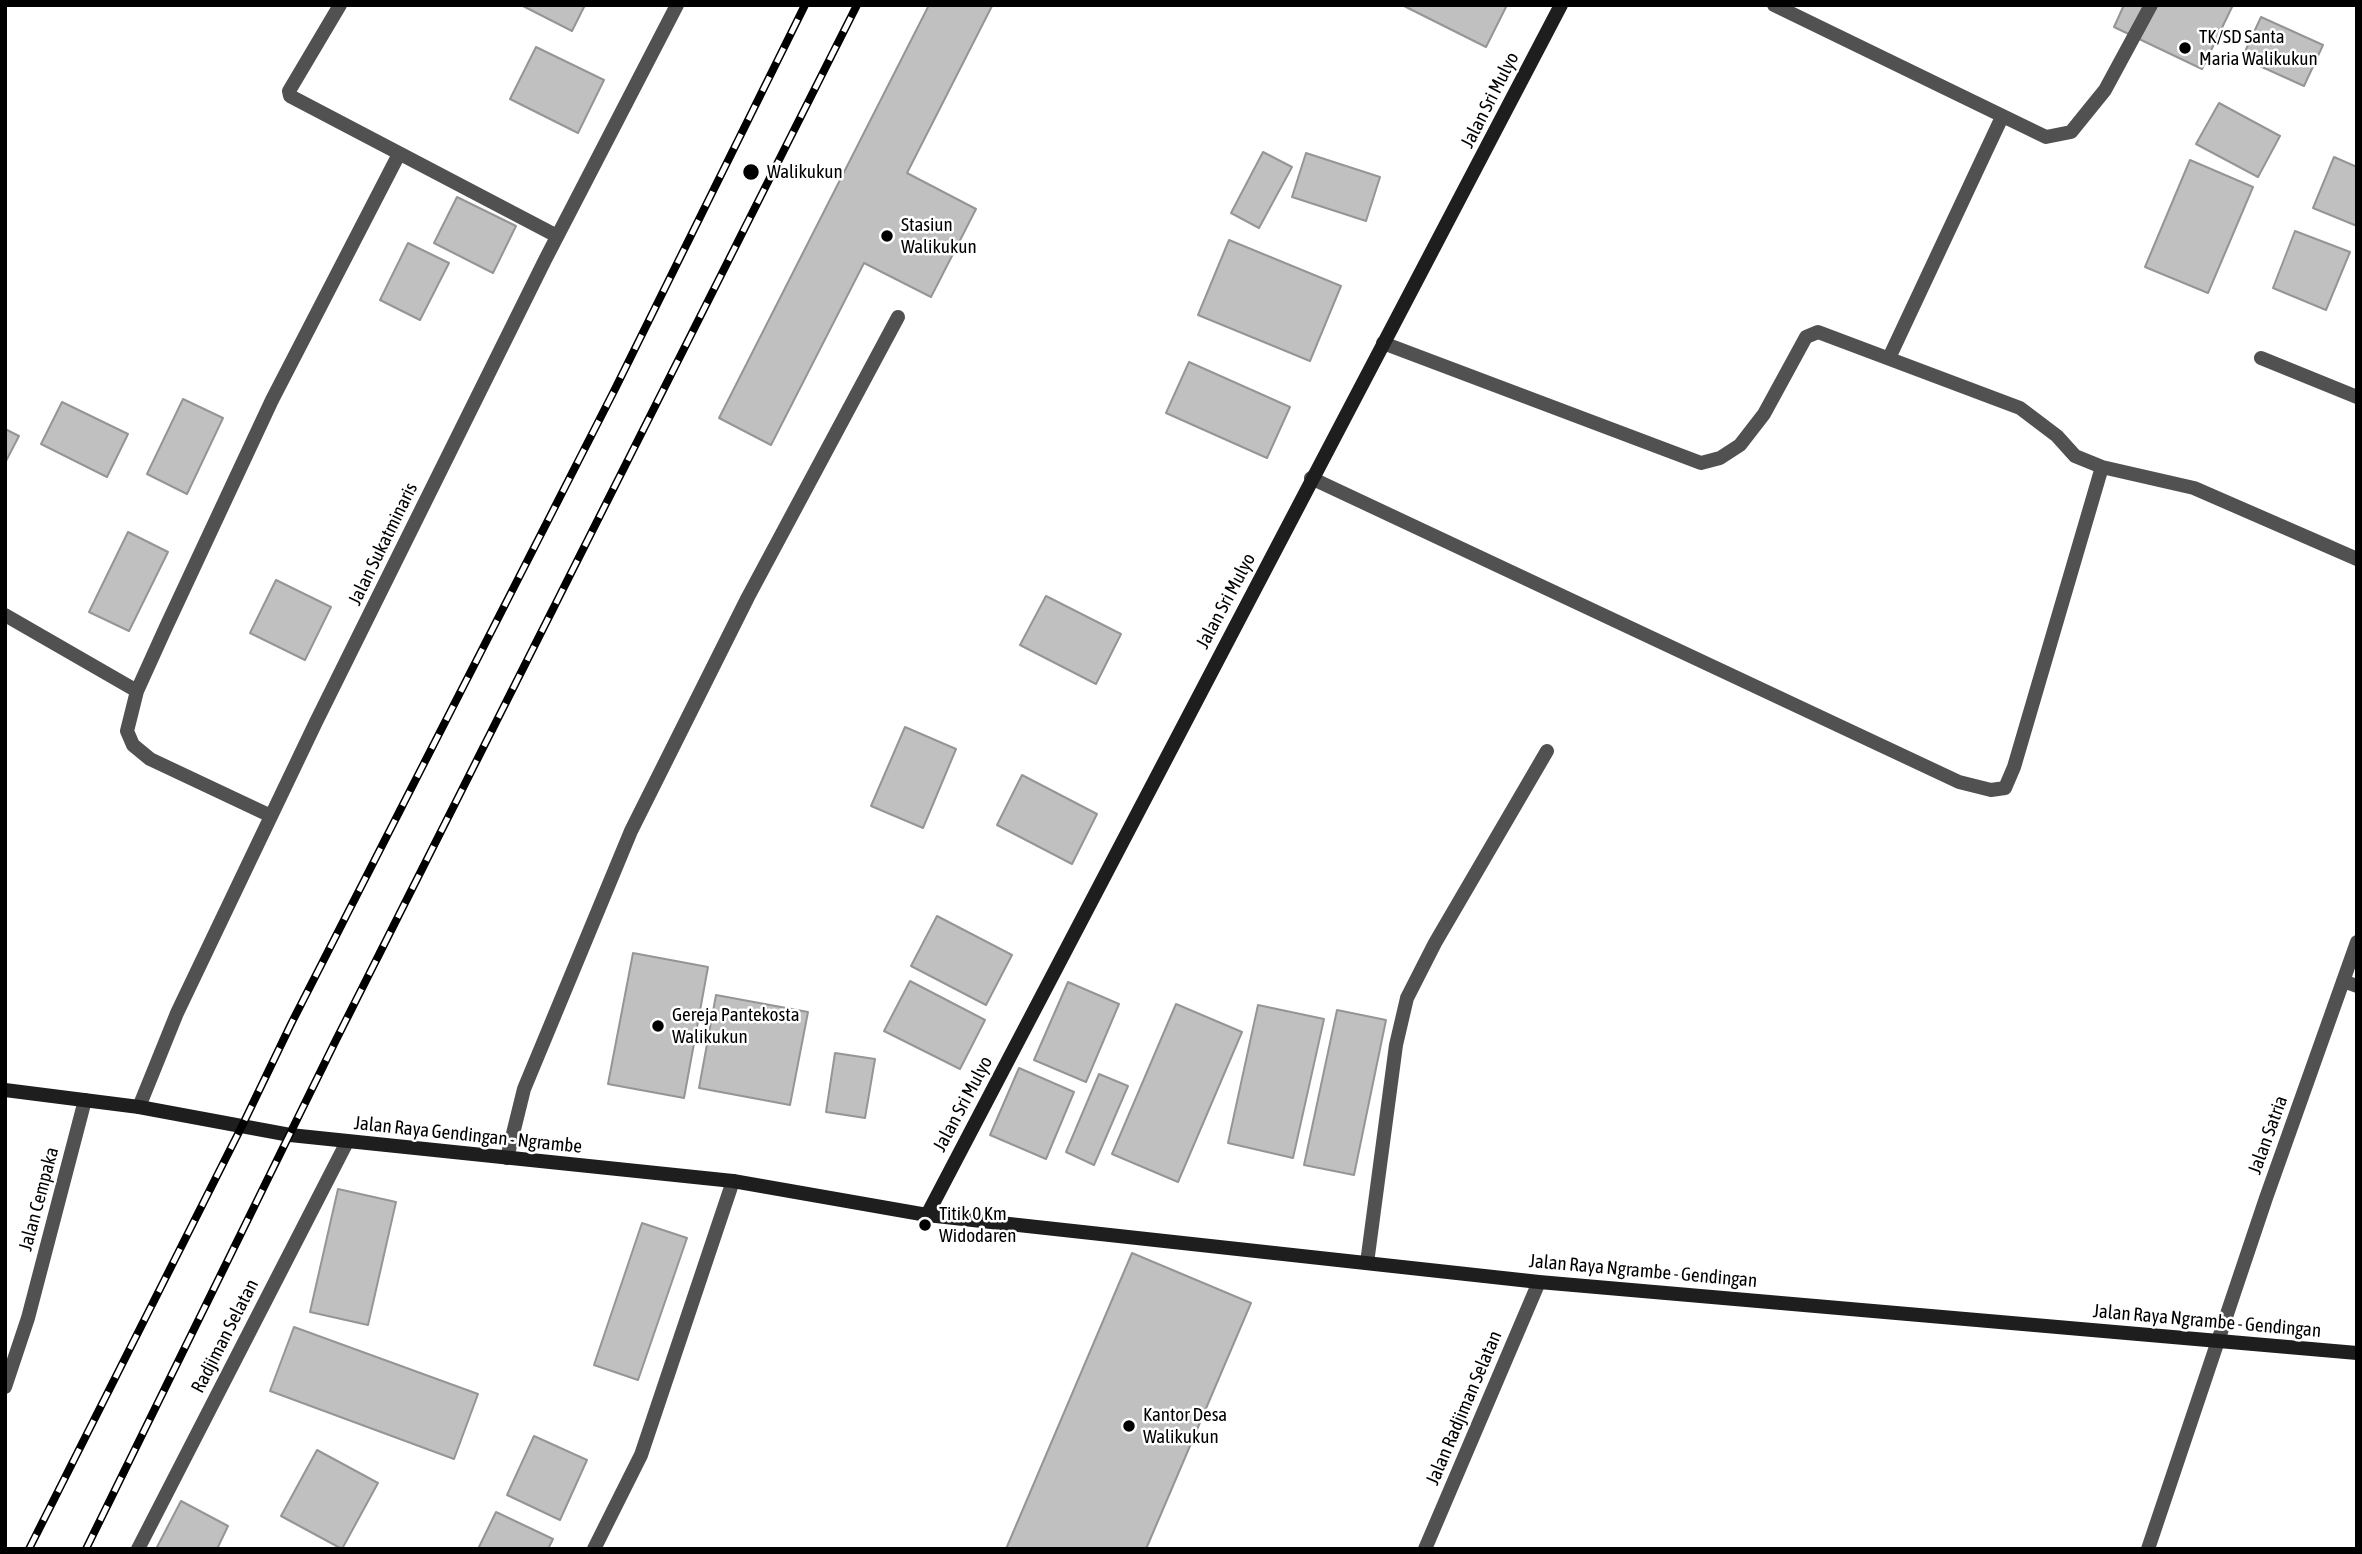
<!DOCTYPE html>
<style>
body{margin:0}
#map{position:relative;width:2362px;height:1554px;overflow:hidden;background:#fff;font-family:"Asap Condensed",sans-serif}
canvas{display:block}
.frame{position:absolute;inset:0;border:7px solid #000;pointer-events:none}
</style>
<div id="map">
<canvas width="2362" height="1554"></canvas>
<div class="frame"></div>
</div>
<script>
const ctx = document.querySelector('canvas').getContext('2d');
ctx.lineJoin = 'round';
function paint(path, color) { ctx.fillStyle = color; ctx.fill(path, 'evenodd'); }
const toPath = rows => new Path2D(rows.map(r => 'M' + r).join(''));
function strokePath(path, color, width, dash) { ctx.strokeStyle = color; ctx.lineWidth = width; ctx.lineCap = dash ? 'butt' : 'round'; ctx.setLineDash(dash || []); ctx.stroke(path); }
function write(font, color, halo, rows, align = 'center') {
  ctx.font = font + ' "Asap Condensed",sans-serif'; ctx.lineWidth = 5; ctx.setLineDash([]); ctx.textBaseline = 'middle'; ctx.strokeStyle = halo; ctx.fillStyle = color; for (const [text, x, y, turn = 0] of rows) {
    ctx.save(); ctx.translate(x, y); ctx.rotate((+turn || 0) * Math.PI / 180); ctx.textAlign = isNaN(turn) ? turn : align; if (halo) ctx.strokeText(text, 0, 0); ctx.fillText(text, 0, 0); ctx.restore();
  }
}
const building = toPath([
 [521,5,585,5,572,31,521,5],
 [929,5,992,6,907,173,976,209,931,297,864,263,771,445,719,418,929,5],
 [1402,5,1507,5,1486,47,1402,5],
 [2124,5,2233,5,2202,69,2114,27,2124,5],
 [2261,17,2323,45,2304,86,2242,58,2261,17],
 [536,47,604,80,578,133,510,99,536,47],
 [2219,103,2280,136,2258,177,2196,144,2219,103],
 [1263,152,1292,167,1259,228,1231,213,1263,152],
 [1306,153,1380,177,1366,221,1292,197,1306,153],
 [2334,157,2357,167,2357,226,2313,208,2334,157],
 [2190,160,2253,187,2208,293,2145,267,2190,160],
 [457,197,516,226,493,273,434,243,457,197],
 [2295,231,2350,252,2326,310,2273,288,2295,231],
 [1229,240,1341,286,1310,361,1198,315,1229,240],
 [408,243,449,263,420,320,380,300,408,243],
 [1189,362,1290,407,1267,458,1166,413,1189,362],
 [183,399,223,418,187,494,147,474,183,399],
 [62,402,128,434,107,477,41,444,62,402],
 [5,429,19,436,5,463,5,429],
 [128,532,168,552,129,631,89,612,128,532],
 [276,580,331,607,305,660,250,633,276,580],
 [1046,596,1121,634,1096,684,1020,645,1046,596],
 [905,727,956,749,923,828,871,806,905,727],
 [1022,775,1097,814,1072,864,997,825,1022,775],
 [937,916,1012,955,986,1005,911,966,937,916],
 [633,953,708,967,684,1098,608,1084,633,953],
 [910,981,985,1020,960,1069,884,1031,910,981],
 [1068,982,1119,1004,1086,1082,1034,1060,1068,982],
 [716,995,808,1012,790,1105,699,1088,716,995],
 [1176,1004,1242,1032,1178,1182,1112,1154,1176,1004],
 [1258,1005,1324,1019,1293,1158,1228,1143,1258,1005],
 [1337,1010,1386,1020,1354,1175,1304,1165,1337,1010],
 [835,1053,875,1059,865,1118,826,1112,835,1053],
 [1019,1068,1074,1092,1046,1159,990,1135,1019,1068],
 [1099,1074,1128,1086,1094,1165,1066,1152,1099,1074],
 [338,1189,396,1202,368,1325,310,1312,338,1189],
 [642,1223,687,1238,638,1380,594,1365,642,1223],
 [1132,1253,1251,1303,1146,1549,1006,1549,1132,1253],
 [294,1327,478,1394,454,1459,270,1391,294,1327],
 [534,1436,587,1460,560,1520,507,1495,534,1436],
 [317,1450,378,1483,342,1549,281,1516,317,1450],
 [181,1501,228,1526,217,1549,156,1549,181,1501],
 [496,1512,553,1539,548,1549,478,1549,496,1512]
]);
paint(building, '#c0c0c0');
strokePath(building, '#959595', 2);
strokePath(toPath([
 [507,1158,524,1089,631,831,748,597,898,317]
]), '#515151', 14);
strokePath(toPath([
 [340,5,289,91,290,96,557,236],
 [1774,5,2046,137,2071,132,2105,90,2151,5],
 [1383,343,1701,463,1720,458,1740,445,1764,414,1806,337,1818,332,2020,408,2057,436,2075,456,2102,467,2194,488,2357,559],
 [1889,358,2002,117],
 [2261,358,2357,397],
 [1311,478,1959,782,1991,790,2005,788,2014,767,2102,467],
 [5,615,137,691],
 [271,816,150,759,133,745,127,731,137,691,166,627,272,400,399,154],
 [2343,981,2357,986],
 [139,1107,177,1013,316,722,545,260,677,5],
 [1367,1263,1396,1045,1407,998,1435,943,1547,751],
 [5,1387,28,1318,85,1100],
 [138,1549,347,1142],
 [594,1549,641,1455,733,1181],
 [2148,1549,2266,1198,2357,942]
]), '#515151', 14);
strokePath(toPath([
 [1425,1549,1539,1282]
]), '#515151', 14);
strokePath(toPath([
 [5,1090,139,1107,290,1135,733,1181,927,1215,1539,1282,2357,1353],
 [927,1215,1561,5]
]), '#1e1e1e', 14);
const rail = toPath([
 [29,1549,242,1126,292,1022,614,391,805,5],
 [86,1549,336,1040,857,5]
]);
strokePath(rail, '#000', 8);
strokePath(rail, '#fff', 5, [16]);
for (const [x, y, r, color] of [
 [2185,48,7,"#000"],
 [751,172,9,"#000"],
 [887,236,7,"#000"],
 [658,1026,7,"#000"],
 [925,1225,7,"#000"],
 [1129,1426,7,"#000"]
]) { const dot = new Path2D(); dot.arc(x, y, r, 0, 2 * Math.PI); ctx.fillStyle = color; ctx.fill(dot); strokePath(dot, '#fff', 2.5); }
write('19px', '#000', '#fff', [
 ["TK/SD Santa",2199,37],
 ["Maria Walikukun",2199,59],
 ["Walikukun",767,172],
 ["Stasiun",901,225],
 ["Walikukun",901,247],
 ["Gereja Pantekosta",672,1015],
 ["Walikukun",672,1037],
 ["Titik 0 Km",939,1214],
 ["Widodaren",939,1236],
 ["Kantor Desa",1143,1415],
 ["Walikukun",1143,1437]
], 'left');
write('19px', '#000', '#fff', [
 ["Jalan Sri Mulyo",1490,100,-63],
 ["Jalan Sukatminaris",383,544,-64],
 ["Jalan Sri Mulyo",1226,601,-62],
 ["Jalan Sri Mulyo",963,1104,-62],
 ["Jalan Raya Gendingan - Ngrambe",468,1135,6],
 ["Jalan Satria",2268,1135,-70],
 ["Jalan Cempaka",39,1199,-75],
 ["Jalan Raya Ngrambe - Gendingan",1643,1271,5],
 ["Jalan Raya Ngrambe - Gendingan",2207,1321,5],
 ["Radjiman Selatan",225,1336,-63],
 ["Jalan Radjiman Selatan",1464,1408,-67]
]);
</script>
